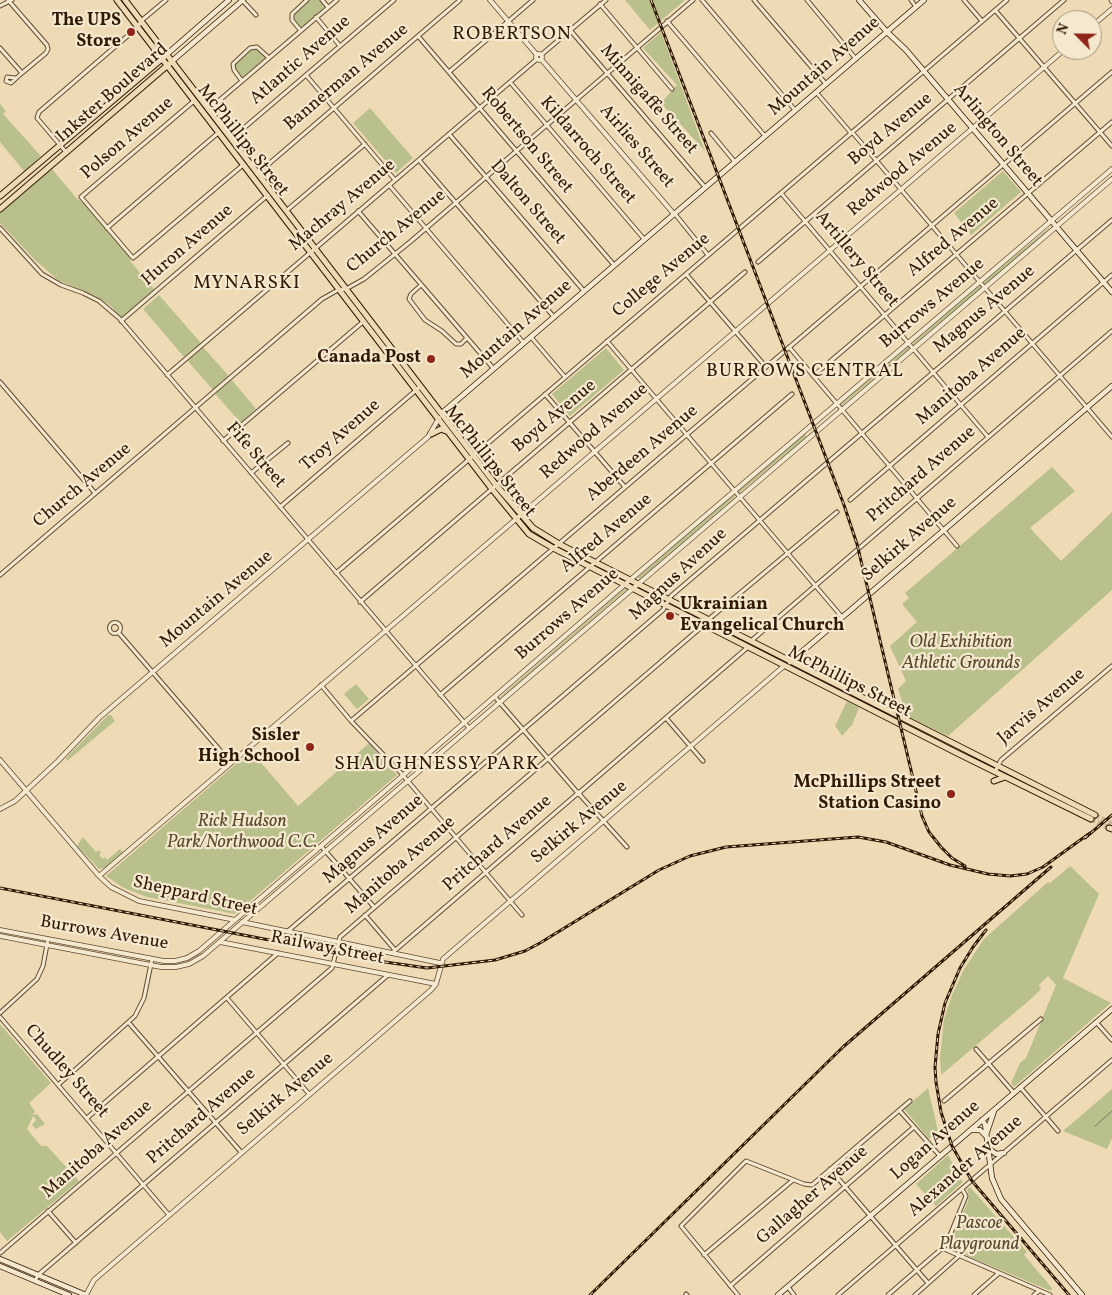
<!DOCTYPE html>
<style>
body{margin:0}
#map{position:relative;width:1112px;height:1295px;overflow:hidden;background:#eedbb5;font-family:Vollkorn,serif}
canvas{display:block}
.north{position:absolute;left:1052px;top:10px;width:50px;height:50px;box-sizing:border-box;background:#f4e8cf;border:1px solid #a6957e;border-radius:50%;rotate:293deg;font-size:14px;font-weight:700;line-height:20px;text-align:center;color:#301905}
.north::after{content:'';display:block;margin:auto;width:18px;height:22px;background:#8f2418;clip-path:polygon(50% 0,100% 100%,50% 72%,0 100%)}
</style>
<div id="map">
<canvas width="1112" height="1295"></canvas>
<div class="north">N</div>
</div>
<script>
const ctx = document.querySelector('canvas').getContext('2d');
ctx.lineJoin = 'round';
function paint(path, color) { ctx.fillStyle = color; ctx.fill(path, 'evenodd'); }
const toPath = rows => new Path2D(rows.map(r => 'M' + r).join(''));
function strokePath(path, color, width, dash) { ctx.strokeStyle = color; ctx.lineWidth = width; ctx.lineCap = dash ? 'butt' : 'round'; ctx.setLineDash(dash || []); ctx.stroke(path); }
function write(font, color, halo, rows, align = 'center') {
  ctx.font = font + ' Vollkorn,serif'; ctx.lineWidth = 4.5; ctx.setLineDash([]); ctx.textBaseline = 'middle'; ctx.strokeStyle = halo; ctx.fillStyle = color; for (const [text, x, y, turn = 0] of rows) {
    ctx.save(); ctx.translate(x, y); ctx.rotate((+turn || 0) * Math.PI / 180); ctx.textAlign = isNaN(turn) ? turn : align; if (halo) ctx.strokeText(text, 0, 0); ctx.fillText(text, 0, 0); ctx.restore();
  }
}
paint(toPath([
 [308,0,321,0,325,7,303,26,299,27,294,20,294,13],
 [625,0,685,0,650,30],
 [661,32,705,151,661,103,677,85,643,48],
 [256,48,265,57,264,59,244,76,241,77,235,70,235,63,252,49],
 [0,104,6,111,3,114,41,156,24,171,0,142],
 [370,108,413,158,396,173,353,123],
 [52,169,77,199,84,203,129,255,131,262,154,289,121,319,111,306,95,296,58,280,35,260,0,223,0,213],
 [1003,171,1021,192,971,235,954,213],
 [1050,227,1046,233,987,284,984,283,984,281],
 [979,285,981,286,981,288,913,345,913,342],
 [159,295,201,343,184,357,143,309],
 [203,347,228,375,227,378,213,390,187,360],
 [907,347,910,347,909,349,841,406,841,403],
 [606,348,624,370,570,416,552,394],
 [232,380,256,409,241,423,216,395,216,392],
 [804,434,806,435,806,437,739,493,738,490],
 [1052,467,1075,491,1030,528,1061,561,1112,512,1112,590,948,736,907,716,898,689,906,681,890,646,917,622,902,604,909,598,905,593],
 [735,495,734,498,640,579,637,578,731,496],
 [624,589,626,590,502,697,500,697],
 [356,684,369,699,357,709,344,694],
 [847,701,859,708,852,725,842,736,835,726],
 [108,715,111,715,115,721,67,761,66,758],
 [369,743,397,775,235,914,147,897,124,888,106,876,251,751,298,806],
 [83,837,96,852,99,850,101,853,99,855,103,859,105,857,107,860,120,849,123,852,105,868,99,869,78,847,78,844],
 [1070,866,1099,894,1063,978,1111,1003,1014,1087,1011,1083,1020,1063,1026,1058,1056,985,1048,976,1039,985,1041,989,1032,998,941,1075,940,1058,944,1019,952,995,964,969,984,939,1048,882,1050,883],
 [0,1024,51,1083,29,1103,35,1111,33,1115,37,1114,45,1124,36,1129,32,1125,36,1120,33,1116,27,1129,41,1146,47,1146,79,1181,7,1241,0,1232],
 [928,1088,938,1131,929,1139,904,1109],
 [1112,1089,1112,1138,1107,1149,1063,1131],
 [948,1155,963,1182,936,1206,916,1184],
 [970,1187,1027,1252,1024,1255,1052,1288,1051,1291,948,1248,968,1201,969,1195,967,1189]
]), '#bac08c');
strokePath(toPath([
 [1095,1126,1112,1111]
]), '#6f7a6a', 1);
strokePath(toPath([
 [1095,815,1112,824],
 [1091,819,1109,828]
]), '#c8b492', 5, [5, 2.5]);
const minor = toPath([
 [242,0,256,15],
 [322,0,328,7],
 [702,0,795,110],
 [754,0,826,84],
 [807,0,856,59],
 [911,0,916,7],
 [964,0,982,21],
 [1111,0,1112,2],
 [600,4,672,89],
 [0,6,12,0],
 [995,10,1112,146],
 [316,17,340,46],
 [667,21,765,136],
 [570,30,705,187],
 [301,31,292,20,292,14,307,0],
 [418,36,614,265],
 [0,48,22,73,46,53,48,49,47,45,8,0],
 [541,55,606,0],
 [449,72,533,0],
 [306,75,395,180],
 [15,78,7,77,6,81,11,83,22,73],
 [242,81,234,70,233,64,250,48,257,47,269,58],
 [510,82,644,239],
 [816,92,851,133],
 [194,101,81,197,133,258,243,165],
 [208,110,337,0],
 [852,132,1112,437],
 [711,133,735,162],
 [449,134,584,291],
 [231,139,394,0],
 [66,152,37,118,39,112,138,27,141,21,166,0],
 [419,160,554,317],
 [257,174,460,0],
 [389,185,523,342],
 [781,193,988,437],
 [286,211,365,144],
 [358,211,493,368],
 [675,214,708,255],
 [0,228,42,274,61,285,83,293,99,301,119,318,469,728],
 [107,228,218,133],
 [758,262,1064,0],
 [686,274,766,367],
 [421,285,411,294,409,299,425,320,442,331,456,344,461,344,467,338],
 [121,321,268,195],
 [531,337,565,377],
 [607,341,842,617],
 [789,347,957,546],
 [167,375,537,59],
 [813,376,1112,122],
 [0,382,95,493],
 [545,394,625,487],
 [223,441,364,321],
 [251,473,288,443],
 [850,500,1112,275],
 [280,507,421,386],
 [336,573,1007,0],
 [0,575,322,299,338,290,346,289,364,279,410,242,693,0],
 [360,602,745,272],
 [709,619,837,512],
 '109.5 628a5.5 5.5 0 1 1 11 0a5.5 5.5 0 1 1-11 0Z',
 [118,632,231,763],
 [751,641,1112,331],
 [321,685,351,721,401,773,522,915],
 [440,695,792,394],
 [495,697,577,792],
 [666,718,703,761],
 [351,721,1112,72],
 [995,772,1001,760,1112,666],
 [580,792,748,647],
 [580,795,577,794,577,792,580,792,580,795,627,847],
 [321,846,374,907],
 [365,915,395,950],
 [288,931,663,610,671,596,1112,220],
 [392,953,577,794],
 [227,998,309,1094],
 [0,1013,37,979,43,966,48,939],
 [0,1017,169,1215],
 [1096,1022,1112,1040],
 [129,1023,241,1152],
 [976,1049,1014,1093],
 [58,1085,135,1016,144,998,152,959],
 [1020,1087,1058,1131],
 [944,1101,1041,1019],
 [899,1110,940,1156],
 [87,1118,278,953],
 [830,1169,928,1283],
 [48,1211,76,1243],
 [942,1248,1050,1295],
 [0,1253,332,968,340,937,705,624],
 [704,1255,793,1180],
 [35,1281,38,1275,388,975],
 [730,1286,914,1127],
 [788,1287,794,1295],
 [686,1294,687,1295],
 [738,1295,681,1226,746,1161,804,1184,812,1185,910,1101],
 [838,1295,1112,1060],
 [888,1295,946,1245,966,1196,962,1189],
 [915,1295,959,1256],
 [974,1295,999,1273],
 [1034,1295,1039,1291]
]);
const tertiary = toPath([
 [490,0,537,55],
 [1092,26,1112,9],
 '536 57a3 3 0 1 1 6 0a3 3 0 1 1-6 0Z',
 [541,59,674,214],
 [0,760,99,876,111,887,139,901,235,920],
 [0,809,15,801,58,761,100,717,428,437,439,418],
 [99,876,1064,50],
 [242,922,440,963],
 [0,930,164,961,175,961,187,958,199,951,630,580,1112,169],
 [0,936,161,967,176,967,189,964,203,956,1112,179],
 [220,942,436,984],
 [86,1295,94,1280,431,990,436,984,443,959,784,666]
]);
const secondary = toPath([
 [859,0,887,32,906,50,1112,292],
 [166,55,229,0],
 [171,62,243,0],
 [442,413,924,0],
 [790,662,1112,386],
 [982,1120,985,1124,992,1178,1001,1199,1082,1295],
 [971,1130,980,1130,986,1136],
 [987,1132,994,1111],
 [988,1148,996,1154,1004,1153],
 [0,1259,86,1295],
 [0,1266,69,1295],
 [778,1295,1112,1009]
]);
const primary = toPath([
 [117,0,492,489,529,534,553,548,959,754,1091,819],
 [125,0,496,485,533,528,559,544,1095,815],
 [0,196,164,57],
 [0,209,169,64],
 [431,434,441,429,446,431],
 [804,651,801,660,805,667],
 [994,781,1005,777],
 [1109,828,1112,829]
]);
strokePath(minor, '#604a31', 5);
strokePath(tertiary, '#604a31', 5.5);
strokePath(secondary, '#301905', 6);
strokePath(primary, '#301905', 7);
strokePath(minor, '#f4e8cf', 3);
strokePath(tertiary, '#f4e8cf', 4);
strokePath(secondary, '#f4e8cf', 4.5);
strokePath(primary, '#eedbb5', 5);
const rail = toPath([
 [651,0,844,505,857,544,922,816,929,832,941,847,952,858,965,866],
 [1085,838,1112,815],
 [0,888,378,961,427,968,495,960,525,951,540,943,659,870,690,856,726,847,858,837,886,842,950,865,988,874,1010,876,1027,874,1043,867,1090,833],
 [986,930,973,947,960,968,945,1003,938,1034,935,1067,936,1082,941,1112,952,1146,972,1181,1069,1295],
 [590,1295,843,1047,1051,867]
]);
strokePath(rail, '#301905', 3);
strokePath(rail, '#f4e8cf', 1, [4]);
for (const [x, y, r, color] of [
 [131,32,5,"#8f2418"],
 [431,359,5,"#8f2418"],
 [670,616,5,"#8f2418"],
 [310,747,5,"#8f2418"],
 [951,794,5,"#8f2418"]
]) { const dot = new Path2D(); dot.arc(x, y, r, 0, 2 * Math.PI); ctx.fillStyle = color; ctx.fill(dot); strokePath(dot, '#f4e8cf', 2); }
write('bold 18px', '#301905', '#f4e8cf', [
 ["The UPS",121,22],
 ["Store",121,43],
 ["Canada Post",421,359],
 ["Ukrainian",680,606,"left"],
 ["Evangelical Church",680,627,"left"],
 ["Sisler",300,737],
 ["High School",300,758],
 ["McPhillips Street",941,784],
 ["Station Casino",941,805]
], 'right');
write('18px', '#301905', '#f4e8cf', [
 ["Atlantic Avenue",301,61,-41],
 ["Mountain Avenue",825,67,-41],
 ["Bannerman Avenue",347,78,-40],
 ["Inkster Boulevard",113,94,-41],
 ["Minnigaffe Street",648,100,49],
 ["Boyd Avenue",891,130,-40],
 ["Arlington Street",997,136,50],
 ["Polson Avenue",128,139,-41],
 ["McPhillips Street",242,141,52],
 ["Robertson Street",526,141,50],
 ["Airlies Street",636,147,49],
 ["Kildarroch Street",587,151,49],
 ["Redwood Avenue",903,170,-40],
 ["Dalton Street",527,203,49],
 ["Machray Avenue",343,206,-40],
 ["Church Avenue",397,232,-39],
 ["Alfred Avenue",954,238,-40],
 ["Huron Avenue",188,246,-41],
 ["Artillery Street",856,260,50],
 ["College Avenue",662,276,-40],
 ["Burrows Avenue",933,304,-40],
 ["Magnus Avenue",985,310,-40],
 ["Mountain Avenue",517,330,-41],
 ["Manitoba Avenue",972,377,-41],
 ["Boyd Avenue",555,417,-40],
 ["Redwood Avenue",595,432,-41],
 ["Troy Avenue",341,436,-41],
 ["Aberdeen Avenue",643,454,-40],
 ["Fife Street",255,456,49],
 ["McPhillips Street",489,462,52],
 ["Pritchard Avenue",922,475,-41],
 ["Church Avenue",83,486,-40],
 ["Alfred Avenue",607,534,-40],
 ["Selkirk Avenue",910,540,-41],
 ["Magnus Avenue",679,575,-43],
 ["Mountain Avenue",217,600,-40],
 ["Burrows Avenue",568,615,-41],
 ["McPhillips Street",849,683,27],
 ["Jarvis Avenue",1042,707,-40],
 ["Selkirk Avenue",580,823,-40],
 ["Magnus Avenue",374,840,-41],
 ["Pritchard Avenue",498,844,-41],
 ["Manitoba Avenue",401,866,-41],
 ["Sheppard Street",195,897,13],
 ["Burrows Avenue",104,934,10],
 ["Railway Street",327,949,11],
 ["Chudley Street",66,1072,49],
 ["Selkirk Avenue",286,1095,-40],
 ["Pritchard Avenue",202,1117,-41],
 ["Logan Avenue",936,1141,-41],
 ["Manitoba Avenue",98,1150,-41],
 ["Alexander Avenue",966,1167,-41],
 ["Gallagher Avenue",813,1196,-41]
]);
write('italic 18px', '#594b2e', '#f4e8cf', [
 ["Old Exhibition",961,644],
 ["Athletic Grounds",961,665],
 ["Rick Hudson",242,823],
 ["Park/Northwood C.C.",242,844],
 ["Pascoe",979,1225],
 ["Playground",979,1246]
]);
ctx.letterSpacing = '1px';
write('19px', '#301905', '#f4e8cf', [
 ["ROBERTSON",512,36],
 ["MYNARSKI",247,285],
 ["BURROWS CENTRAL",805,373],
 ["SHAUGHNESSY PARK",437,766]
]);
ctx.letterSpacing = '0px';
</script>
